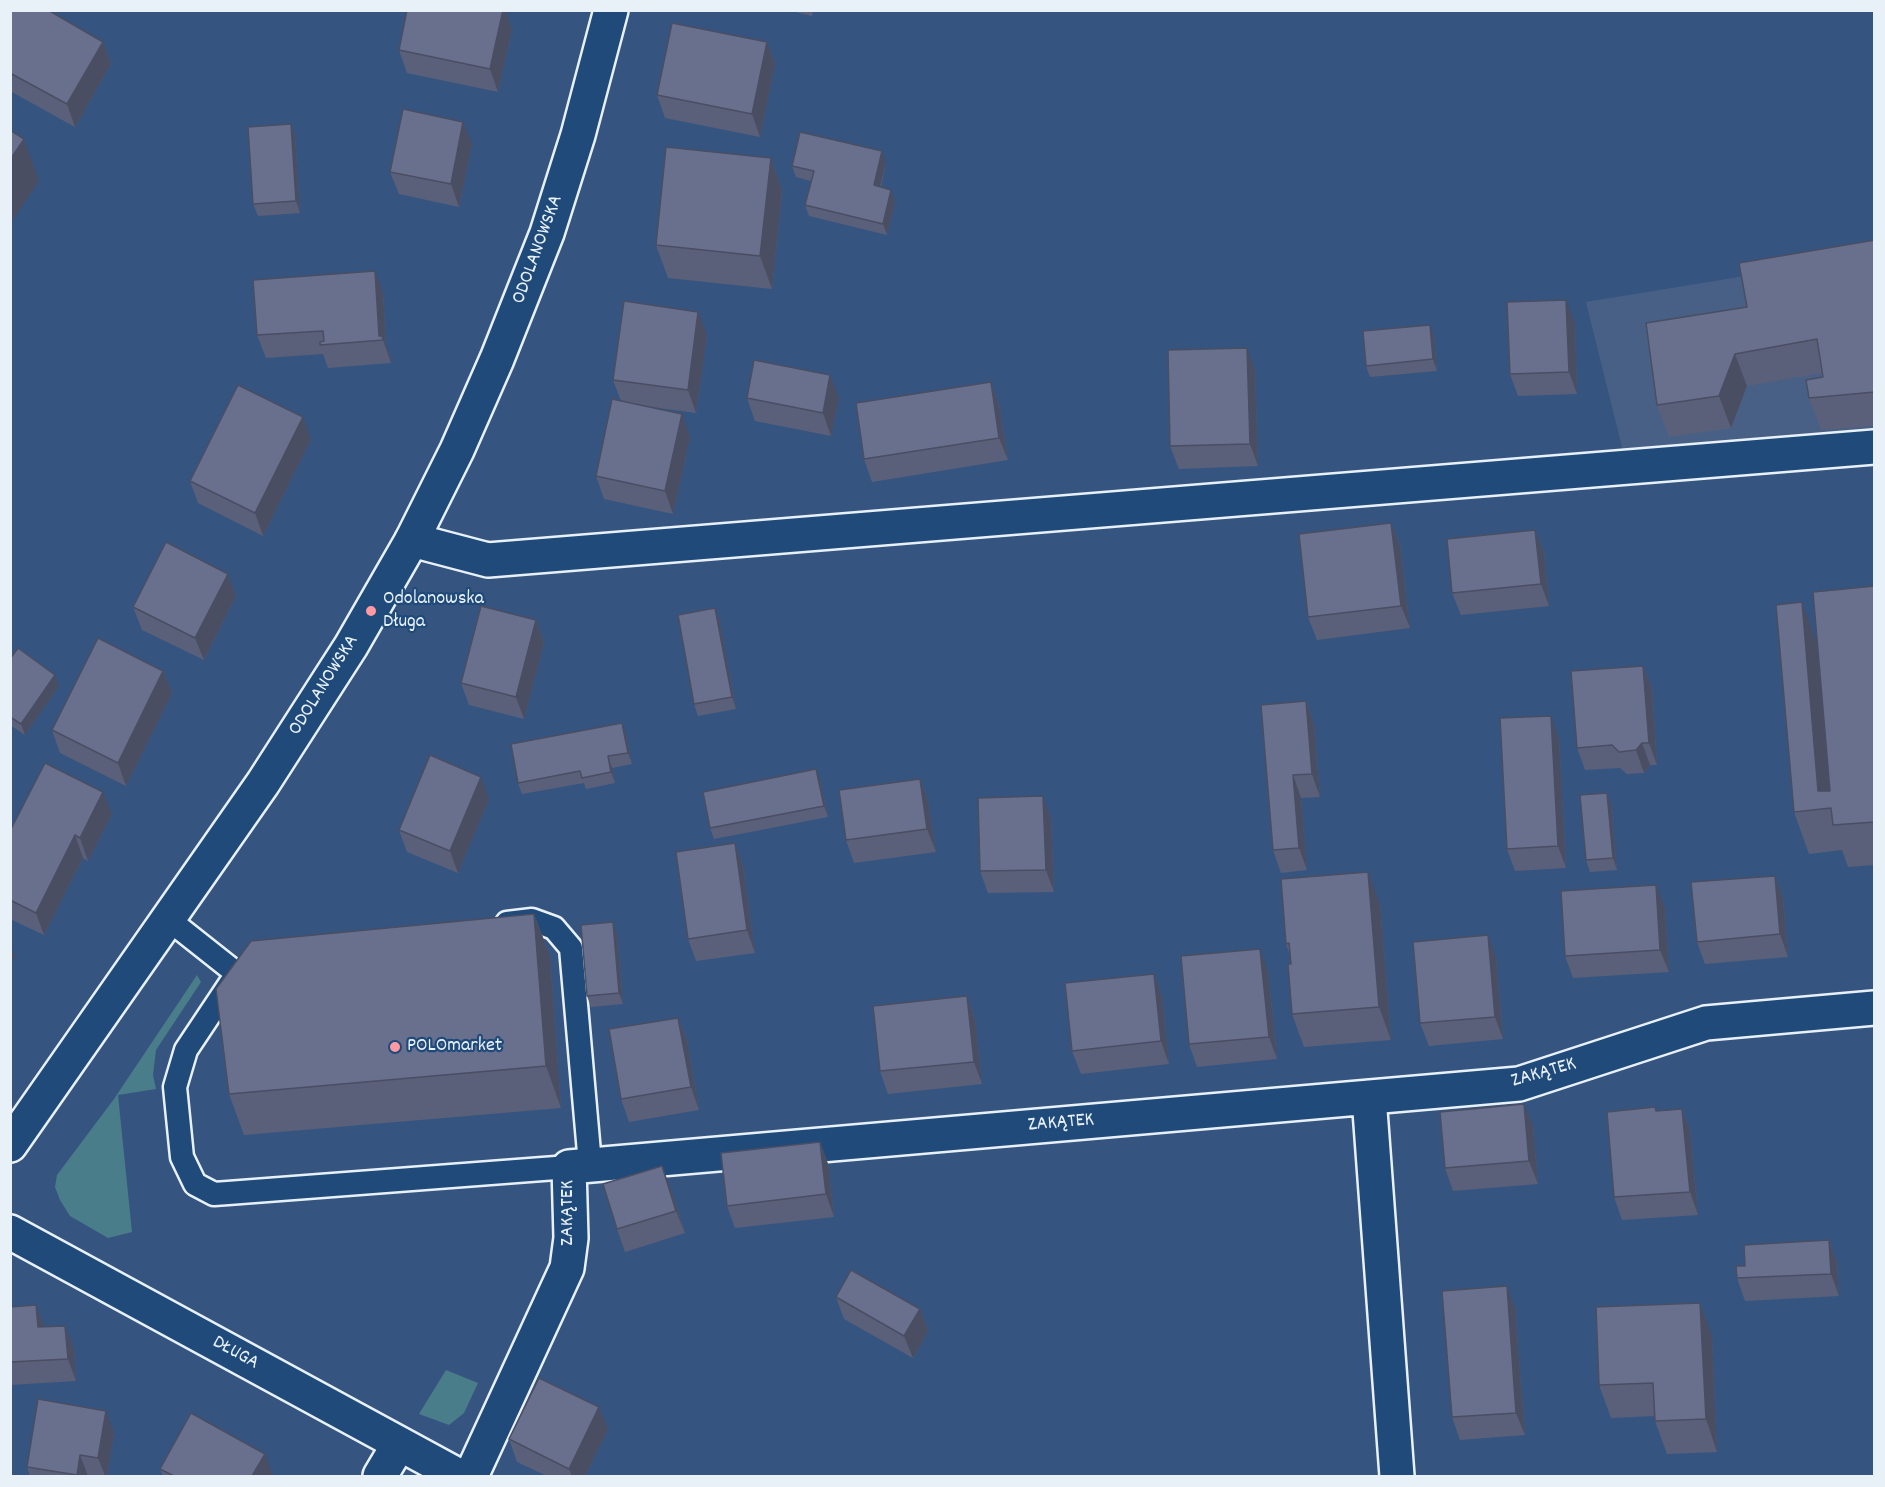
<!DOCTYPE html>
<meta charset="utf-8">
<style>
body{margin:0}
#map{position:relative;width:1885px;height:1487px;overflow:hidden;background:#355580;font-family:Dekko,sans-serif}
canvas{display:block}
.frame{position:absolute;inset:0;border:12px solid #e8f1f8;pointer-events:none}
</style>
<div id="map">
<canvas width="1885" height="1487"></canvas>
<div class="frame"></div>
</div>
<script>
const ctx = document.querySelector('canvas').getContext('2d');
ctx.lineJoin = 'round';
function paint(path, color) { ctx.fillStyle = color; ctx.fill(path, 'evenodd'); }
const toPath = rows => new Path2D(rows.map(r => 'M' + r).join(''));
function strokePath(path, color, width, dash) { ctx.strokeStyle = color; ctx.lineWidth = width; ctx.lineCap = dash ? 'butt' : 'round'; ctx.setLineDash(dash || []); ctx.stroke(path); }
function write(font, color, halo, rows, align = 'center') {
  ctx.font = font + ' Dekko,sans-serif'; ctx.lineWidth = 4.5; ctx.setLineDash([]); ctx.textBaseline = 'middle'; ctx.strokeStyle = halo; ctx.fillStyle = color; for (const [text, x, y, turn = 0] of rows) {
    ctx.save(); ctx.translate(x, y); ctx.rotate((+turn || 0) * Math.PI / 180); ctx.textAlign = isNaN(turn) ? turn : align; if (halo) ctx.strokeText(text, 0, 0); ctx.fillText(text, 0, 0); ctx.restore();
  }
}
paint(toPath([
 [1874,255,1874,434,1624,455,1586,302]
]), '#486086');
paint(toPath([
 [197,975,201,982,156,1050,153,1075,156,1089,118,1095,132,1232,108,1238,70,1216,60,1200,55,1187,57,1175,114,1099],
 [446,1370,478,1383,464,1413,449,1425,419,1414]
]), '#4a7d8a');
const service = toPath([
 [168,919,240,976],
 [507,923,532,920,554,928,571,948,590,1164],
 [237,979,230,984,186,1050,175,1087,182,1157,195,1184,214,1194,228,1193,569,1167]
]);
const minor = toPath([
 [412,540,488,560,1874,447],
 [1369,1097,1397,1476],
 [380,1476,399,1444],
 [471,1476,567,1268,571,1238,569,1167,1519,1084,1706,1023,1874,1008]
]);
const tertiary = toPath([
 [10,1232,459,1476]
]);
const secondary = toPath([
 [10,1145,263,783,351,646,412,540,457,450,497,359,547,233,578,135,611,10]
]);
strokePath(service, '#e8f1f8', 27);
strokePath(minor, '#e8f1f8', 38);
strokePath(tertiary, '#e8f1f8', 38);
strokePath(secondary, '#e8f1f8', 38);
strokePath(service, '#1f4a7a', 22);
strokePath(minor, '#1f4a7a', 33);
strokePath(tertiary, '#1f4a7a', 33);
strokePath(secondary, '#1f4a7a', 33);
paint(toPath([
 [10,10,103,42,111,64,75,127,10,91],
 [787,10,813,10,812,16],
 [512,29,498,92,407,73,399,50],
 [767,42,775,64,760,137,665,118,657,95],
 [291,124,295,136,300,213,258,216,253,204],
 [472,144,459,207,399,194,390,172],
 [771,158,782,191,772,289,668,278,656,245],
 [886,162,881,187,895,202,887,235,809,216,805,205,811,181,796,177,792,166],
 [1875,240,1875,426,1821,430,1809,398,1823,377,1823,373,1747,386,1731,428,1669,437,1657,405,1747,307],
 [383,293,386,346,391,359,391,363,328,368,323,354,266,358,257,335],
 [1575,323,1577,394,1518,396,1510,374],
 [707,335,696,413,637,405,690,437,673,514,604,499,596,476,621,401,613,380],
 [1434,337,1437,371,1370,377,1366,366],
 [1255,370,1258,466,1179,469,1170,446],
 [991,382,999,405,1008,460,872,482,864,459],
 [747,398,839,398,831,436,755,421],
 [311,439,263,536,198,503,190,481],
 [1391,523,1400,545,1410,628,1317,640,1308,617],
 [1535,530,1544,553,1549,606,1461,615,1452,593],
 [1875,586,1875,865,1848,867,1842,850,1809,854,1794,812,1817,644],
 [236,596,204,660,142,630,133,607],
 [715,608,719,619,736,709,698,716,694,704],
 [536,620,544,643,524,719,469,705,461,683],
 [10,659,59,686,25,735,10,725],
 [1643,666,1652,688,1657,765,1650,765,1644,773,1627,774,1620,768,1585,770,1577,748],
 [163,671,172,693,126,786,60,753,52,730],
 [1306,701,1314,724,1320,797,1301,798,1307,870,1281,873,1273,850],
 [626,734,632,764,612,768,615,783,586,789,584,783,522,794,518,783],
 [1559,739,1566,868,1515,871,1507,849],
 [920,779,928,801,936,852,854,863,846,840],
 [820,780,828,817,714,839,710,828],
 [1607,793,1611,804,1617,870,1590,872,1586,860],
 [489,799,458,873,407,852,399,830],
 [112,814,88,861,83,858,44,935,10,919,10,831],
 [1051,819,1054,892,988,893,980,871],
 [735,843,743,866,755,953,696,961,688,939],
 [1775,876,1783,898,1788,957,1705,964,1697,942],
 [1380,904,1391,1040,1304,1047,1292,1014,1291,964,1290,955,1286,944],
 [1665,908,1669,972,1573,978,1565,956],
 [534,914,550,956,561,1108,244,1135,229,1094],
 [617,934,623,1004,591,1007,587,996],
 [1496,958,1503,1039,1429,1046,1420,1023],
 [1268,971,1277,1059,1197,1067,1189,1044],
 [1154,974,1162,996,1169,1064,1081,1074,1072,1051],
 [967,996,975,1019,982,1084,888,1094,880,1071],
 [678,1018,687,1040,699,1110,629,1122,621,1099],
 [1655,1107,1656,1111,1682,1109,1690,1131,1698,1215,1622,1220,1614,1197],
 [1533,1127,1538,1184,1453,1191,1445,1168],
 [820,1142,828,1164,834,1217,735,1228,727,1206],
 [671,1189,685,1233,625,1252,617,1229],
 [1829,1240,1837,1263,1839,1296,1745,1301,1737,1278,1745,1266],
 [836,1297,920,1309,928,1331,913,1358,844,1319],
 [36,1305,44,1327,74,1348,76,1381,10,1385,10,1307],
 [1515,1308,1525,1435,1460,1440,1452,1417],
 [1712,1336,1717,1452,1667,1454,1655,1421,1654,1416,1611,1418,1599,1385],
 [608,1429,585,1476,547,1476,517,1462,509,1439],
 [114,1433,107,1476,30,1476,27,1467],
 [160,1469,273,1476,163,1476]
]), '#5a607a');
paint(toPath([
 [503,10,505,10,512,29,498,92,490,69],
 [103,42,111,64,75,127,67,104],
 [767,42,775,64,760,137,752,114],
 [463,122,472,144,459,207,451,184],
 [291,124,295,136,300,213,296,201],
 [24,139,39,181,10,224,10,160],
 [882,151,886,162,878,196,874,185],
 [771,158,782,191,772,289,760,256],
 [891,190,895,202,887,235,883,224],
 [375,271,383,293,386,346,391,359,391,363,383,340,379,336],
 [1566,300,1575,323,1577,394,1569,372],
 [698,312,707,335,696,413,688,390],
 [1430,325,1434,337,1437,371,1433,359],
 [1247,348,1255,370,1258,466,1250,444],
 [1735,354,1747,386,1731,428,1719,396],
 [830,375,839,398,831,436,823,413],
 [991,382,999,405,1008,460,999,438],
 [682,414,690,437,673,514,665,491],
 [303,417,311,439,263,536,255,513],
 [1391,523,1400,545,1410,628,1401,606],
 [1535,530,1544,553,1549,606,1541,584],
 [228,574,236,596,204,660,195,638],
 [1802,602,1817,644,1831,808,1818,791],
 [715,608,719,619,736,709,732,697],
 [536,620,544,643,524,719,516,697],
 [1643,666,1652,688,1657,765,1649,743],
 [163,671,172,693,126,786,118,763],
 [55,675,59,686,25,735,21,724],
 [1306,701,1314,724,1320,797,1312,774],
 [1551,716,1559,739,1566,868,1558,846],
 [622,723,626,734,632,764,628,753],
 [1642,743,1650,765,1644,773,1636,750],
 [608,756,612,768,615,783,611,772],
 [816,769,820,780,828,817,824,806],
 [1293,775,1301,798,1307,870,1299,848],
 [481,777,489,799,458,873,450,851],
 [920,779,928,801,936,852,927,829],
 [103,792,112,814,88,861,80,838],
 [1607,793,1611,804,1617,870,1613,858],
 [1043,796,1051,819,1054,892,1046,870],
 [75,835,83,858,44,935,36,913],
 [735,843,743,866,755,953,747,930],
 [1368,872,1380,904,1391,1040,1379,1007],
 [1775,876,1783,898,1788,957,1780,934],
 [1656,885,1665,908,1669,972,1660,950],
 [534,914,550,956,561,1108,546,1066],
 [613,922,617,934,623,1004,619,993],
 [1488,935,1496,958,1503,1039,1495,1017],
 [10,944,15,956,10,964],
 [1260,949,1268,971,1277,1059,1269,1037],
 [1154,974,1162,996,1169,1064,1161,1041],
 [967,996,975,1019,982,1084,974,1062],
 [678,1018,687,1040,699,1110,691,1087],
 [1524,1104,1533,1127,1538,1184,1529,1161],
 [1682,1109,1690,1131,1698,1215,1690,1192],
 [820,1142,828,1164,834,1217,826,1194],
 [662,1166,671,1189,685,1233,676,1211],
 [1829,1240,1837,1263,1839,1296,1831,1274],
 [1507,1286,1515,1308,1525,1435,1516,1413],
 [1700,1303,1712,1336,1717,1452,1706,1419],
 [36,1305,45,1328,38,1327],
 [920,1309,928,1331,913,1358,904,1336],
 [65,1326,74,1348,76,1381,68,1359],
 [599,1407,608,1429,585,1476,572,1476,569,1469],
 [106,1411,114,1433,107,1476,105,1476,98,1458],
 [265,1454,273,1476,252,1476],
 [80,1455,88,1476,77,1476]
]), '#4a4e63');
const building = toPath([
 [10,10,48,10,103,42,67,104,10,73,10,10],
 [407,10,503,10,490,69,399,50,407,10],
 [672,23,767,42,752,114,657,95,672,23],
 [403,109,463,122,451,184,390,172,403,109],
 [291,124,296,201,253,204,248,127,291,124],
 [10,130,24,139,10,160,10,130],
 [800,132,882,151,874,185,891,190,883,224,805,205,814,171,792,166,800,132],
 [666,147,771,158,760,256,656,245,666,147],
 [1875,240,1875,392,1809,398,1806,380,1823,377,1817,339,1735,354,1719,396,1657,405,1646,323,1747,307,1739,263,1875,240],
 [375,271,379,336,382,336,383,340,320,345,320,342,324,341,323,331,257,335,253,280,375,271],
 [1566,300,1569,372,1510,374,1507,302,1566,300],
 [624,301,698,312,688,390,613,380,624,301],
 [1430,325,1433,359,1366,366,1363,331,1430,325],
 [1247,348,1250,444,1170,446,1168,350,1247,348],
 [754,360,830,375,823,413,747,398,754,360],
 [991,382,999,438,864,459,856,403,991,382],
 [238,385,303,417,255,513,190,481,238,385],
 [612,399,682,414,665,491,596,476,612,399],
 [1391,523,1401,606,1308,617,1299,534,1391,523],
 [1535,530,1541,584,1452,593,1447,539,1535,530],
 [166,542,228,574,195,638,133,607,166,542],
 [1875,586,1875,822,1833,825,1831,808,1794,812,1776,605,1802,602,1818,791,1830,791,1813,592,1875,586],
 [481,606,536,620,516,697,461,683,481,606],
 [715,608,732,697,694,704,678,615,715,608],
 [98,638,163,671,118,763,52,730,98,638],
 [18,648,55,675,21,724,10,717,10,659,18,648],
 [1643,666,1649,743,1642,743,1636,750,1619,752,1612,745,1577,748,1571,671,1643,666],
 [1306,701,1312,774,1293,775,1299,848,1273,850,1261,705,1306,701],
 [1551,716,1558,846,1507,849,1500,718,1551,716],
 [622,723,628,753,608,756,611,772,582,778,580,771,518,783,511,744,622,723],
 [430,755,481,777,450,851,399,830,430,755],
 [45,763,103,792,80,838,75,835,36,913,10,900,10,831,45,763],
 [816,769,824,806,710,828,703,792,816,769],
 [920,779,927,829,846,840,839,790,920,779],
 [1607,793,1613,858,1586,860,1580,795,1607,793],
 [1043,796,1046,870,980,871,978,798,1043,796],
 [735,843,747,930,688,939,676,852,735,843],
 [1368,872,1379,1007,1292,1014,1288,964,1291,964,1289,943,1286,944,1281,879,1368,872],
 [1775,876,1780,934,1697,942,1691,882,1775,876],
 [1656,885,1660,950,1565,956,1561,891,1656,885],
 [534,914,546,1066,229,1094,216,989,251,941,534,914],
 [613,922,619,993,587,996,581,925,613,922],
 [1488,935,1495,1017,1420,1023,1413,942,1488,935],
 [1260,949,1269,1037,1189,1044,1181,956,1260,949],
 [1154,974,1161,1041,1072,1051,1065,983,1154,974],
 [967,996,974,1062,880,1071,873,1006,967,996],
 [678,1018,691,1087,621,1099,609,1029,678,1018],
 [1524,1104,1529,1161,1445,1168,1440,1112,1524,1104],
 [1655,1107,1656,1111,1682,1109,1690,1192,1614,1197,1607,1112,1655,1107],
 [820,1142,826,1194,727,1206,721,1153,820,1142],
 [662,1166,676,1211,617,1229,603,1184,662,1166],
 [1829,1240,1831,1274,1737,1278,1736,1266,1745,1266,1744,1245,1829,1240],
 [851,1270,920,1309,904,1336,836,1297,851,1270],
 [1507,1286,1516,1413,1452,1417,1442,1291,1507,1286],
 [1700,1303,1706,1419,1655,1421,1653,1383,1599,1385,1596,1307,1700,1303],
 [36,1305,38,1327,65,1326,68,1359,10,1362,10,1307,36,1305],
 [539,1378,599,1407,569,1469,509,1439,539,1378],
 [38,1399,106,1411,98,1458,80,1455,77,1475,27,1467,38,1399],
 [191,1413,265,1454,252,1476,174,1476,160,1469,191,1413]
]);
paint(building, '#69708e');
strokePath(building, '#4a4e63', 1.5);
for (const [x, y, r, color] of [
 [371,611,6,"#ff9aa2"],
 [395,1047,6,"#ff9aa2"]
]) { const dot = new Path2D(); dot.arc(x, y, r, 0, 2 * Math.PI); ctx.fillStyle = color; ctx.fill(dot); strokePath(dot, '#1f4a7a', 2); }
write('20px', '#e8f1f8', '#1f4a7a', [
 ["ODOLANOWSKA",539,250,-70],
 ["ODOLANOWSKA",325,686,-58],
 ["ZAKĄTEK",1544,1074,-16],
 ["ZAKĄTEK",1061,1124,-5],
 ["ZAKĄTEK",569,1213,-90],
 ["DŁUGA",235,1354,29]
]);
write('20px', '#e8f1f8', '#1f4a7a', [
 ["Odolanowska",383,600],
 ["Długa",383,623],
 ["POLOmarket",407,1047]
], 'left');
</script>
